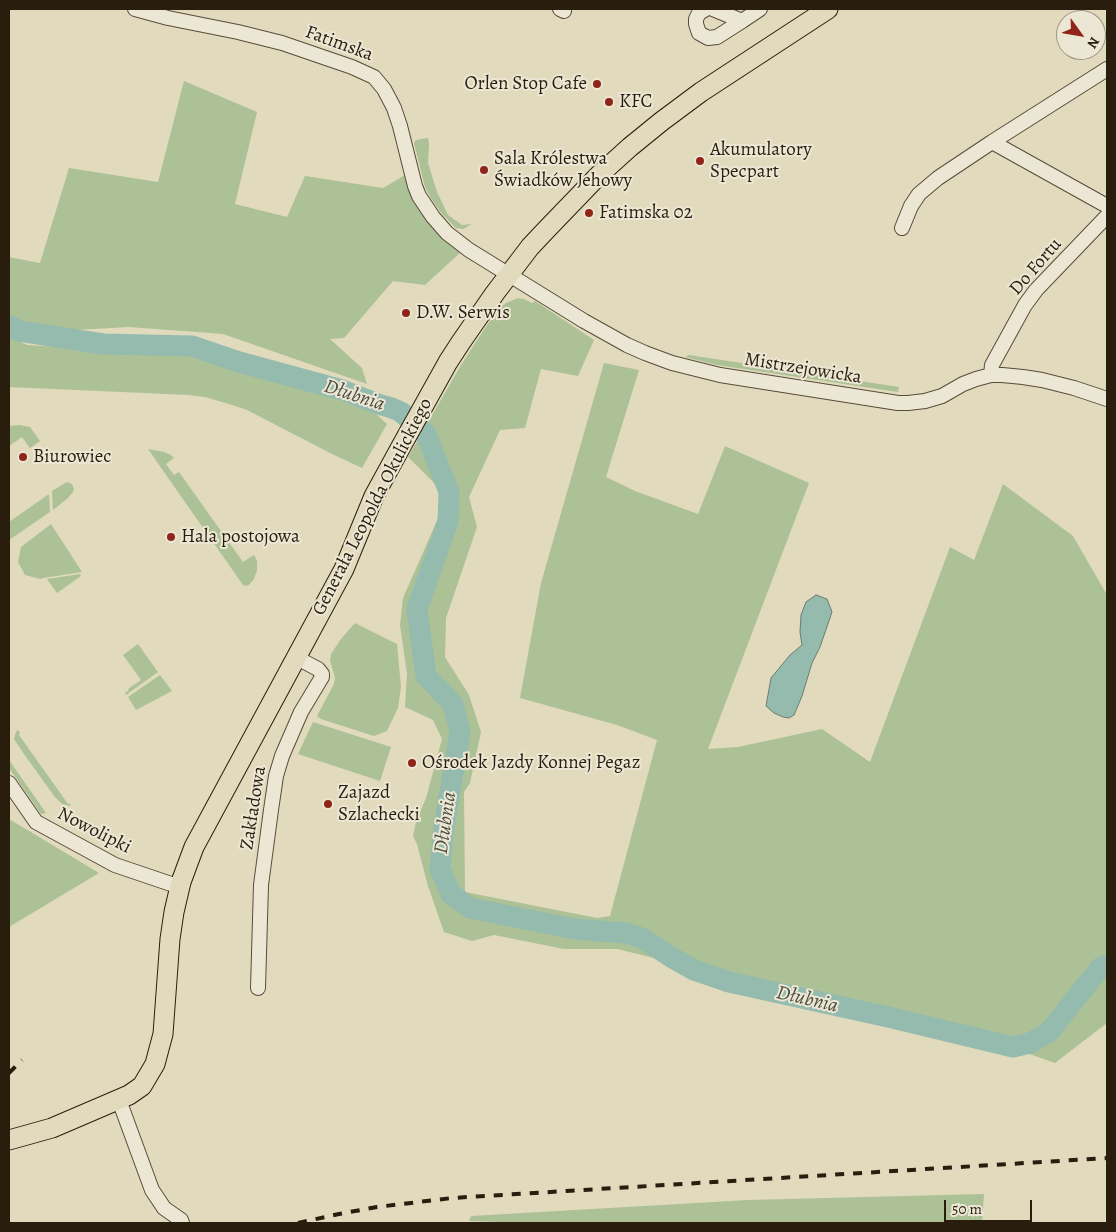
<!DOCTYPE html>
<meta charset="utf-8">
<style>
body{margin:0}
#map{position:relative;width:1116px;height:1232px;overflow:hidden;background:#e1dabd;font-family:Alegreya,serif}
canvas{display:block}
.frame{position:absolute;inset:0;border:10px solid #291d0e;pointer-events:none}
.north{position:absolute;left:1056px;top:10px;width:50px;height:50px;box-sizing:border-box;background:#ece7d4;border:1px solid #9e9685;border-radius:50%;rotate:122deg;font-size:14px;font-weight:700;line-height:20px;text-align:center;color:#291d0e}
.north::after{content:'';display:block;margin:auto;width:18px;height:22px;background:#8f2418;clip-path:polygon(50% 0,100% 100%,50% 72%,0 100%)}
.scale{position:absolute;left:944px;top:1200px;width:88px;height:22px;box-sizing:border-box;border:2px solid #291d0e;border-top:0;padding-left:6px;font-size:15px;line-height:18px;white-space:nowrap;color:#291d0e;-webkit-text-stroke:4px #ece7d4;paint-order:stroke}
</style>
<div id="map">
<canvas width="1116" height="1232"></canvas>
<div class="frame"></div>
<div class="north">N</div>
<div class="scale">50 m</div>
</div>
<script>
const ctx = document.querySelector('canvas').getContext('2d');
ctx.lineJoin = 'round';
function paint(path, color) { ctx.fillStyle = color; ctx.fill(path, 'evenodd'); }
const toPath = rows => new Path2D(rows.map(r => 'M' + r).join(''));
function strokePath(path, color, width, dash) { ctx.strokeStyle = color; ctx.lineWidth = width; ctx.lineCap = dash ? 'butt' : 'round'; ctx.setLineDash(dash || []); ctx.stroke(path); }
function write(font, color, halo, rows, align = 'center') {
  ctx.font = font + ' Alegreya,serif'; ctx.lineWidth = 4; ctx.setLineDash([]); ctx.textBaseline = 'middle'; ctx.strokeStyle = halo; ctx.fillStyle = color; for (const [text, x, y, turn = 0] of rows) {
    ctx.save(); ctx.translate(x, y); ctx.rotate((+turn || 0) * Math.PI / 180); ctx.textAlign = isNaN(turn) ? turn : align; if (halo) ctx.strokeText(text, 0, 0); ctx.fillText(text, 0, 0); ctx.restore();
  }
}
paint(toPath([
 [184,81,257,112,235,204,287,217,305,176,383,188,405,175,462,251,425,285,393,281,344,338,330,339,362,368,367,384,223,334,129,327,75,330,16,321,9,317,9,257,40,263,69,168,158,182],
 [428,138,429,144,428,163,437,192,448,215,462,225,472,224,463,229,456,228,442,214,432,200,425,187,414,143,416,140],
 [518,298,524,299,532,303,535,301,594,340,578,376,541,369,525,428,500,430,469,497,477,527,446,618,445,657,469,695,481,732,470,783,464,792,465,892,597,918,610,916,657,740,617,725,520,698,541,583,604,363,639,370,606,477,635,491,698,514,725,446,809,483,708,749,738,747,822,729,870,762,950,547,974,560,1003,484,1073,536,1107,595,1107,1023,1055,1063,930,1019,710,969,654,958,617,949,564,949,494,935,472,941,444,932,428,886,417,844,413,836,416,822,426,798,442,739,433,720,405,707,407,674,400,625,403,598,443,507,438,487,408,457,461,365,489,322,499,308,506,303],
 [9,336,27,345,188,355,283,382,339,400,376,414,387,424,362,468,332,454,247,410,229,404,205,397,189,395,9,387],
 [689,355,899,387,898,392,717,365,685,357],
 [20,425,30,427,40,441,30,448,22,437,9,446,9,426],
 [148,449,164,452,171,455,174,458,166,464,174,475,179,472,243,562,254,555,257,561,257,570,254,579,249,585,246,586,243,585],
 [67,482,72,484,74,489,73,492,68,498,53,510,52,491],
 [49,494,50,512,9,540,9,522],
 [51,524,82,572,43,578,40,579,25,575,18,562,21,547],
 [80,574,81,576,57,593,47,579],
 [355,623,397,644,401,687,398,708,387,731,374,736,321,719,317,716,334,684,335,678,330,660,331,654,341,639],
 [138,644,158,672,126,695,125,693,129,690,128,689,141,680,123,655],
 [160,675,172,691,136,710,128,697],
 [313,722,391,747,380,781,298,754],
 [18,730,20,733,19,735,68,804,69,803,71,806,62,804,54,796,24,754,14,739,16,732],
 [9,760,46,813,41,814,9,768],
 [9,819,99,873,9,927],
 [984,1194,982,1223,531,1223,469,1221,471,1216,748,1200]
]), '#acc196');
const water = toPath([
 [816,595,827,599,832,612,820,647,812,663,802,696,794,715,789,718,783,717,774,713,766,706,771,678,790,655,802,645,800,632,801,615,806,602,816,595]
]);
paint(water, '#95bbae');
strokePath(water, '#6a7c6e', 1);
strokePath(toPath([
 [9,325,19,331,103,344,192,346,239,362,342,390,378,404,392,408,401,412,426,434,449,492,448,521,417,609,426,676,453,704,460,732,443,833,440,869,451,894,470,908,574,929,626,933,642,938,671,957,694,970,729,982,888,1017,1013,1047,1030,1043,1049,1032,1100,968,1107,965]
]), '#95bbae', 21);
const minor = toPath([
 [135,9,168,18,238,32,282,43,352,67,374,77,384,89,394,108,400,126,415,186,419,196,433,217,447,233,469,250,584,321,627,345,645,353,672,363,720,375,898,403,908,403,925,401,942,396,963,384,976,379,991,375,1002,375,1023,377,1042,380,1074,388,1107,399],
 [560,9,564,11],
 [706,9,699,13,696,19,696,24,699,33,708,38,717,37,742,21,713,9],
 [742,21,760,9],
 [992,142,1107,206],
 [902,228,911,206,919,194,938,178,992,142,1107,69],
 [991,375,992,365,1025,305,1036,290,1107,216],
 [9,783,36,822,115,865,180,887],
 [258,988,261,885,271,810,276,776,282,756,301,712,322,677,322,674,318,669,297,658],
 [119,1100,152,1190,164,1208,181,1220,182,1223]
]);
const major = toPath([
 [9,1140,52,1128,129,1095,142,1086,155,1064,163,1034,170,939,174,912,181,882,194,847,344,569,374,496,403,443,448,362,461,342,495,293,530,247,546,230,599,175,630,147,662,121,701,92,828,9]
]);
strokePath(minor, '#574c3a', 16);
strokePath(major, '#291d0e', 21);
strokePath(minor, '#ece7d4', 14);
strokePath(major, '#e1dabd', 19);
strokePath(toPath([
 [9,1073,22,1060],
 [298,1223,339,1214,377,1207,452,1198,1107,1158]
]), '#291d0e', 4, [9, 9]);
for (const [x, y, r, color] of [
 [597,84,5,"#8f2418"],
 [609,102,5,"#8f2418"],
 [700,161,5,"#8f2418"],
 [484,170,5,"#8f2418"],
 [589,213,5,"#8f2418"],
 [406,313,5,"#8f2418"],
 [23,457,5,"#8f2418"],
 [171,537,5,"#8f2418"],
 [412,763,5,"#8f2418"],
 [328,804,5,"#8f2418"]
]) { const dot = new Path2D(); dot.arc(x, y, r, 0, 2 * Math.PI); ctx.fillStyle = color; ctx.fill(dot); strokePath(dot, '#ece7d4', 2); }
write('19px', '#291d0e', '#ece7d4', [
 ["Fatimska",339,44,20],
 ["Do Fortu",1036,267,-49],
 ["Mistrzejowicka",803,369,9],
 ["Generała Leopolda Okulickiego",373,507,-63],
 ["Zakładowa",254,808,-81],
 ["Nowolipki",94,831,27]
]);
write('19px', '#291d0e', '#ece7d4', [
 ["Orlen Stop Cafe",587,84,"right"],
 ["KFC",619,102],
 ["Akumulatory",710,150],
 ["Specpart",710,172],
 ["Sala Królestwa",494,159],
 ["Świadków Jehowy",494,181],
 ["Fatimska 02",599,213],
 ["D.W. Serwis",416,313],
 ["Biurowiec",33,457],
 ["Hala postojowa",181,537],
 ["Ośrodek Jazdy Konnej Pegaz",422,763],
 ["Zajazd",338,793],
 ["Szlachecki",338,815]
], 'left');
write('italic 20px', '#494c3e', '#ece7d4', [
 ["Dłubnia",354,396,18],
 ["Dłubnia",446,823,-82],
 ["Dłubnia",807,1000,13]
]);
</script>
